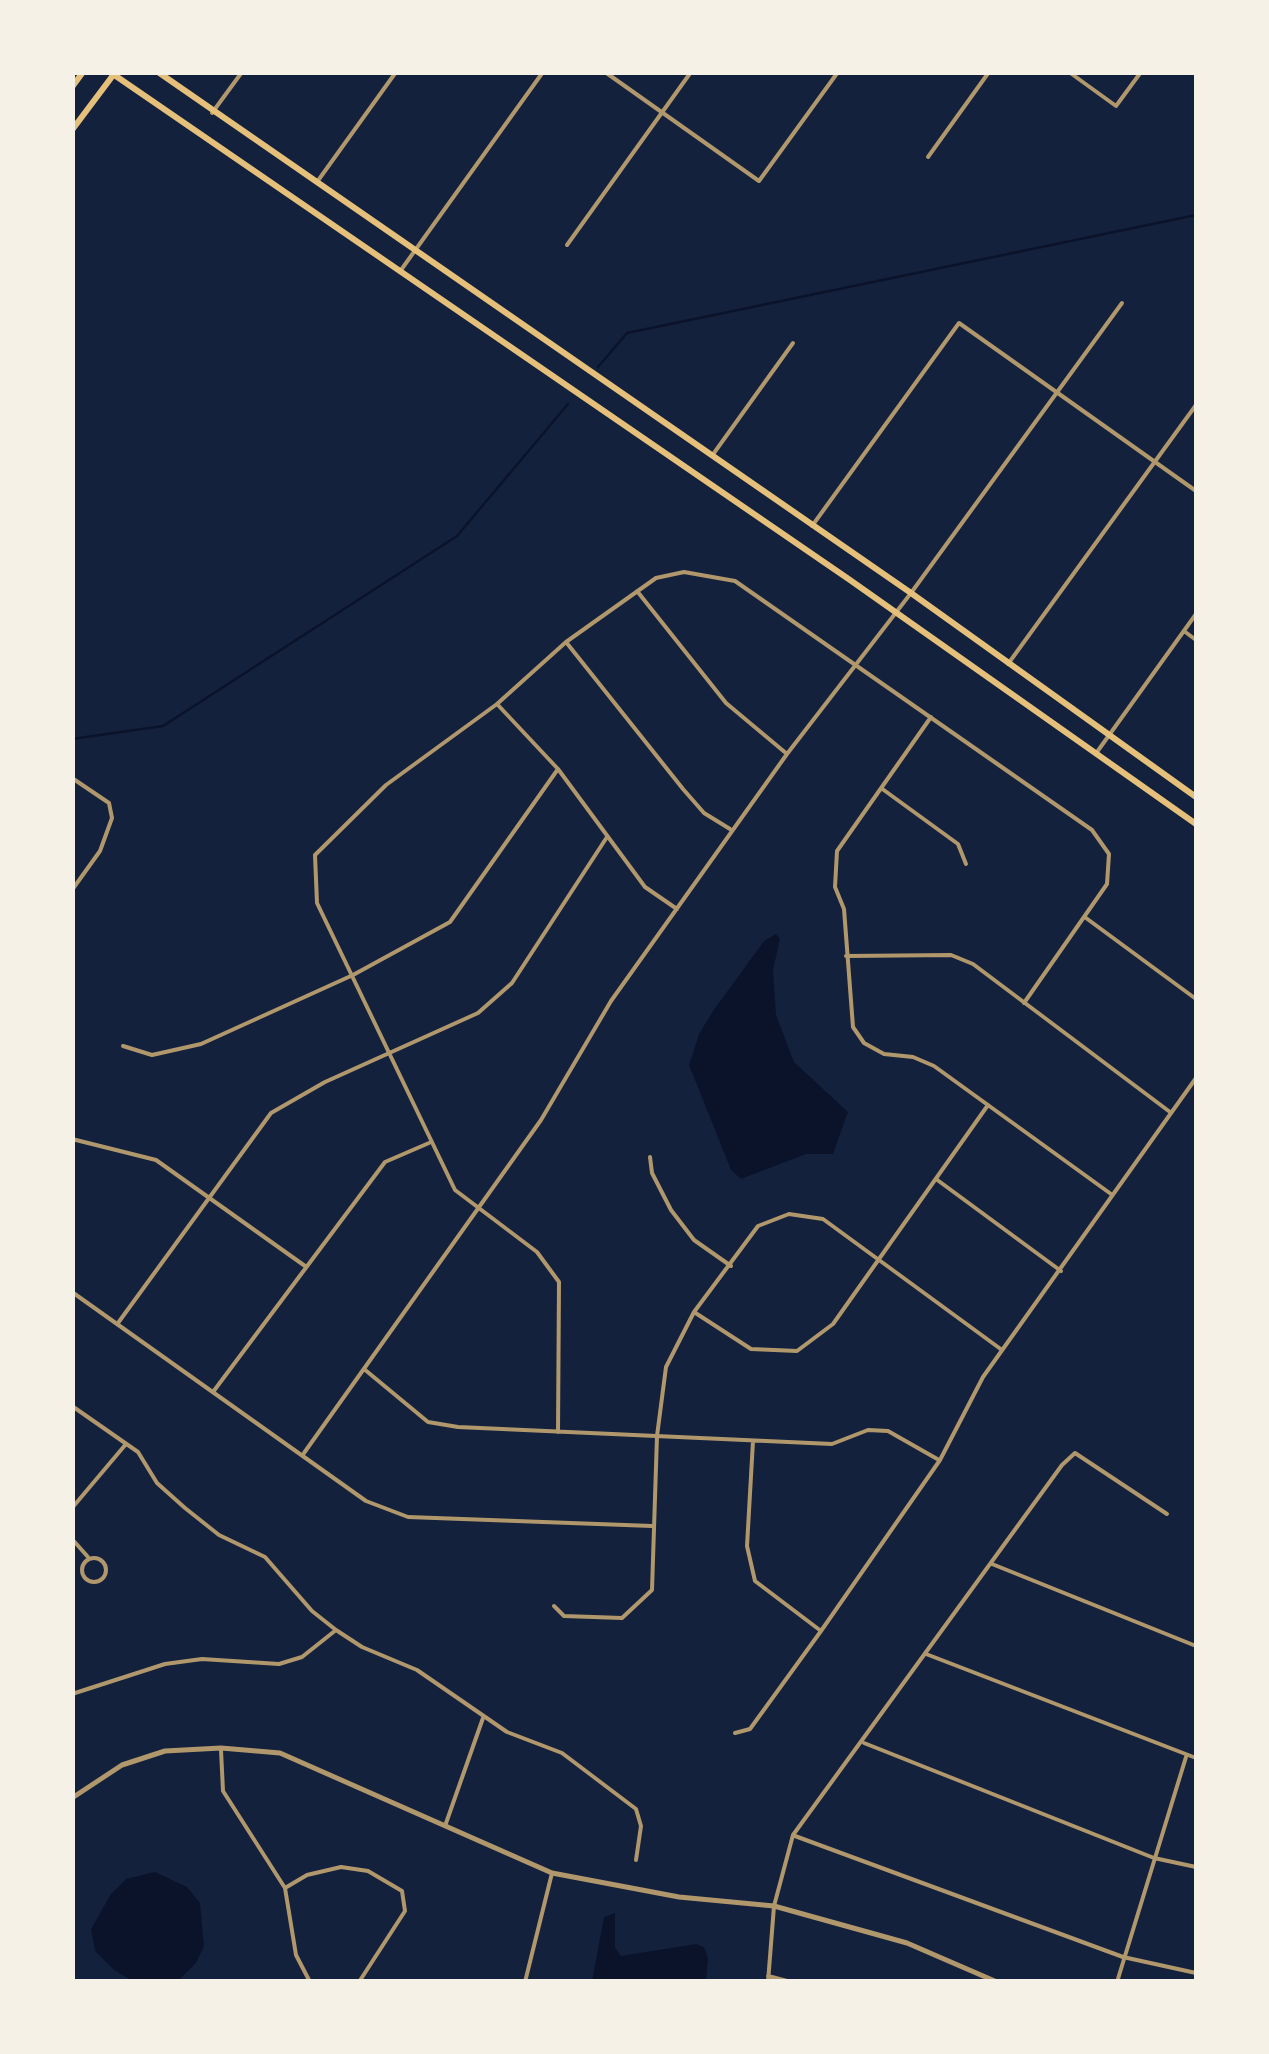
<!DOCTYPE html>
<style>
body{margin:0}
#map{position:relative;width:1269px;height:2054px;overflow:hidden;background:#14213d;font-family:Mulish,sans-serif}
canvas{display:block}
.frame{position:absolute;inset:0;border:75px solid #f6f1e7;pointer-events:none}
</style>
<div id="map">
<canvas width="1269" height="2054"></canvas>
<div class="frame"></div>
</div>
<script>
const ctx = document.querySelector('canvas').getContext('2d');
ctx.lineJoin = 'round';
function paint(path, color) { ctx.fillStyle = color; ctx.fill(path, 'evenodd'); }
const toPath = rows => new Path2D(rows.map(r => 'M' + r).join(''));
function strokePath(path, color, width, dash) { ctx.strokeStyle = color; ctx.lineWidth = width; ctx.lineCap = dash ? 'butt' : 'round'; ctx.setLineDash(dash || []); ctx.stroke(path); }
paint(toPath([
 [776,934,780,939,773,970,776,1015,794,1062,848,1112,833,1154,806,1154,741,1179,731,1170,689,1065,699,1034,713,1011,764,941],
 [155,1872,187,1887,200,1903,204,1946,196,1963,178,1981,133,1981,114,1970,95,1951,91,1929,111,1894,126,1879],
 [615,1913,615,1948,621,1956,696,1944,704,1947,708,1958,706,1981,592,1981,604,1917]
]), '#0b132b');
strokePath(toPath([
 [598,367,627,333,1196,215],
 [72,739,163,726,457,536,568,404]
]), '#0b132b', 2.5);
strokePath(toPath([
 [605,72,759,181,838,72],
 [1069,72,1116,106,1141,72],
 [212,113,242,72],
 [928,157,989,72],
 [317,182,396,72],
 [567,245,691,72],
 [401,270,543,72],
 [714,453,793,343],
 [812,526,959,323,1196,491],
 [637,591,726,703,787,754],
 [1184,631,1196,640],
 [566,642,683,789,704,813,730,829],
 [1008,664,1196,405],
 [497,704,558,769,645,887,677,909],
 [931,717,837,851,835,887,844,909,853,1027,864,1043,884,1054,913,1057,934,1066,1111,1194],
 [1097,752,1196,614],
 [72,778,109,803,112,818,100,851,72,890],
 [881,788,958,844,966,864],
 [1086,918,1196,999],
 [846,956,951,955,973,964,1170,1112],
 [123,1046,152,1055,201,1044,353,975,450,922,558,769],
 [72,1139,156,1160,305,1266],
 [650,1157,652,1173,671,1210,694,1240,731,1266],
 [936,1179,1061,1271],
 [72,1292,366,1501,408,1517,652,1526],
 [694,1312,751,1349,797,1351,833,1324,988,1105],
 [118,1323,271,1113,325,1082,478,1013,512,983,607,837],
 [364,1369,428,1422,458,1427,832,1444,868,1430,888,1431,939,1460],
 [213,1392,385,1162,429,1143],
 [72,1406,138,1452,157,1483,185,1508,219,1535,265,1557,312,1611,336,1630,362,1647,417,1670,507,1732,562,1753,636,1809,641,1826,636,1860],
 [558,1432,559,1282,537,1252,455,1190,317,903,315,855,386,785,497,704,566,642,656,578,684,572,735,581,1092,830,1109,854,1107,884,1024,1003],
 [753,1441,747,1546,755,1581,821,1631],
 [304,1453,541,1120,611,1001,787,754,911,593,1122,303],
 [72,1508,126,1444],
 [72,1539,88,1557],
 '82 1570a12 12 0 1 1 24 0a12 12 0 1 1-24 0Z',
 [992,1564,1196,1646],
 [554,1606,564,1616,622,1618,652,1590,657,1436,666,1367,694,1312,758,1226,789,1214,823,1219,1002,1350],
 [926,1654,1196,1758],
 [72,1694,165,1664,202,1659,279,1664,302,1657,336,1630],
 [735,1733,750,1729,821,1631,940,1460,983,1377,1196,1078],
 [864,1743,1154,1858,1196,1867],
 [221,1750,223,1791,285,1888,296,1955,310,1982],
 [445,1826,483,1718],
 [795,1836,1123,1957,1196,1973],
 [285,1888,307,1875,341,1867,368,1871,402,1891,405,1911,359,1982],
 [768,1976,791,1982],
 [525,1982,552,1873],
 [768,1982,774,1906,793,1835,1062,1465,1075,1453,1167,1514],
 [1117,1982,1186,1757]
]), '#b1986c', 4);
strokePath(toPath([
 [72,1798,122,1765,165,1751,221,1748,280,1753,552,1873,679,1897,774,1906,907,1943,997,1982]
]), '#b1986c', 5);
strokePath(toPath([
 [110,72,850,580,1196,824],
 [158,72,911,593,1196,797],
 [72,87,83,72],
 [72,130,114,74]
]), '#e5c07b', 6);
</script>
